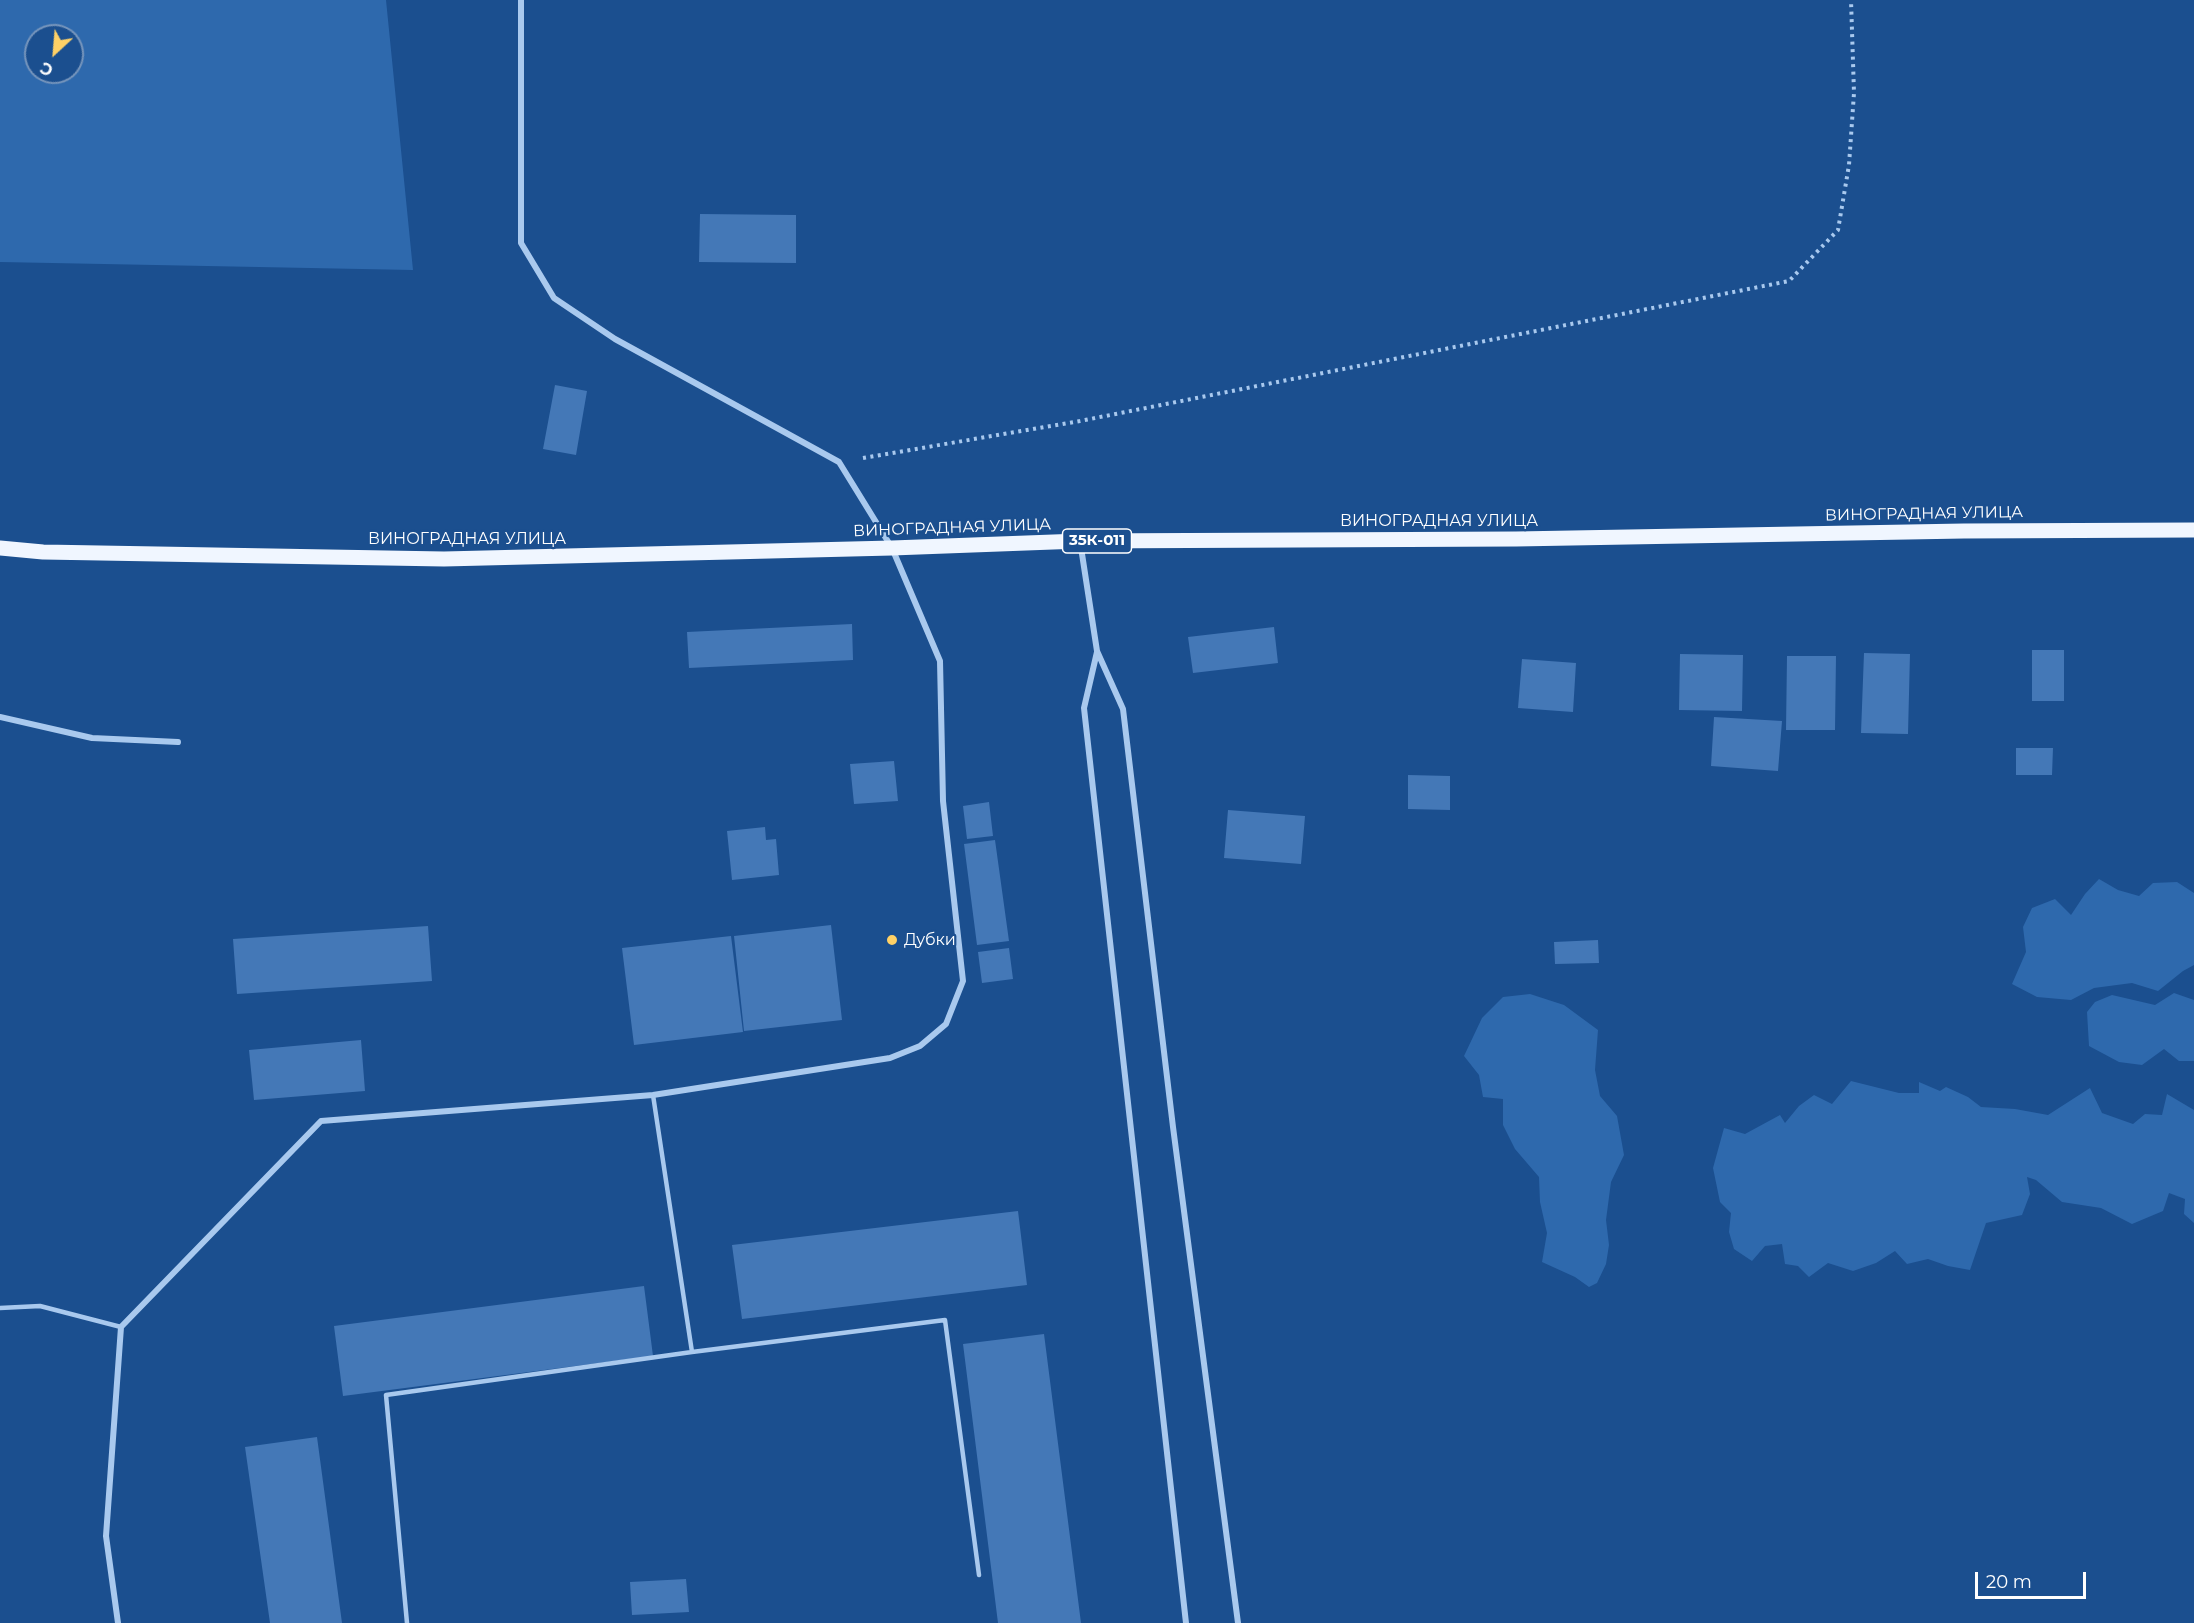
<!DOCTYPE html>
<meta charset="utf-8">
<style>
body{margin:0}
#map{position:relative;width:2194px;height:1623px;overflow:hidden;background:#1b4f8f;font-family:Montserrat,sans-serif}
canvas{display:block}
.north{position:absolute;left:24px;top:24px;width:60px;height:60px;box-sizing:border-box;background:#1b4f8f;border:2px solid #7695bc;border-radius:50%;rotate:206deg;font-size:16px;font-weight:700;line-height:24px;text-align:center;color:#fff}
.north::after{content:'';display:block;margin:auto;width:21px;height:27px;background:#ffd166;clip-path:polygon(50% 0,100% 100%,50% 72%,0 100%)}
.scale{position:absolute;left:1975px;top:1572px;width:111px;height:27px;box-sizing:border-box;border:3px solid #fff;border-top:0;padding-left:8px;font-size:18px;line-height:21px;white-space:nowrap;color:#fff;-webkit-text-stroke:4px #1b4f8f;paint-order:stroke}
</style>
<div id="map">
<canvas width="2194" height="1623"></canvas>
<div class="north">С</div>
<div class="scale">20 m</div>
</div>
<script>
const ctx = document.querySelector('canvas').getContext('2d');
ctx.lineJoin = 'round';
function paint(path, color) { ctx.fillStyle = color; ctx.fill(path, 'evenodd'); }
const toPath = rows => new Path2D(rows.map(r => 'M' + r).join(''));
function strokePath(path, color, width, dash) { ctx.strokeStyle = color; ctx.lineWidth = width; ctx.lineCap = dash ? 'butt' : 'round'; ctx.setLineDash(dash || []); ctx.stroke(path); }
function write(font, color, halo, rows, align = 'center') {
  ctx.font = font + ' Montserrat,sans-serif'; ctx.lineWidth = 4.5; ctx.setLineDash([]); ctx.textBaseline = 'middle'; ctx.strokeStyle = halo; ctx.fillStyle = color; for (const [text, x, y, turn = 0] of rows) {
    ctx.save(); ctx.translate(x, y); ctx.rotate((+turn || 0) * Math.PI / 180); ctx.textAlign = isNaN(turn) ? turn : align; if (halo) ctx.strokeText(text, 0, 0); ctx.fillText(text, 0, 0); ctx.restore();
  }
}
paint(toPath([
 [0,0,386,0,413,270,0,262],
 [36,36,72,36,72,72,36,72],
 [2099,879,2118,890,2139,896,2153,883,2177,882,2194,893,2194,965,2183,971,2158,991,2132,983,2094,988,2071,1000,2037,997,2012,984,2026,952,2023,927,2032,908,2055,899,2071,915,2085,894],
 [2174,993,2194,1000,2194,1061,2179,1061,2164,1049,2142,1065,2119,1062,2089,1046,2087,1012,2095,1002,2112,995,2155,1005],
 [1530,994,1564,1005,1598,1030,1595,1070,1600,1096,1617,1116,1624,1155,1611,1182,1606,1220,1609,1245,1606,1264,1597,1283,1589,1287,1575,1277,1542,1262,1547,1233,1540,1202,1539,1177,1515,1149,1503,1125,1503,1099,1483,1097,1479,1075,1464,1056,1482,1018,1503,997],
 [1851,1081,1899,1093,1919,1093,1919,1082,1940,1091,1946,1087,1968,1097,1981,1107,2015,1109,2048,1115,2090,1088,2102,1113,2133,1124,2145,1114,2162,1115,2167,1094,2194,1110,2194,1223,2184,1214,2185,1199,2169,1193,2163,1211,2132,1224,2101,1208,2062,1202,2036,1180,2027,1177,2030,1194,2022,1215,1986,1223,1970,1270,1948,1266,1928,1259,1907,1264,1895,1251,1876,1263,1853,1271,1828,1263,1809,1277,1798,1266,1785,1264,1782,1244,1765,1246,1752,1261,1734,1249,1729,1232,1731,1213,1720,1202,1713,1168,1724,1128,1745,1134,1780,1115,1785,1123,1799,1106,1814,1095,1832,1104]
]), '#2e69ad');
paint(toPath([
 [700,214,796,215,796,263,699,262],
 [555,385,587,391,576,455,543,449],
 [852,624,853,660,689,668,687,632],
 [1274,627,1278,663,1193,673,1188,637],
 [2032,650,2064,650,2064,701,2032,701],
 [1864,653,1910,654,1908,734,1861,733],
 [1680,654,1743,655,1742,711,1679,710],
 [1787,656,1836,656,1835,730,1786,730],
 [1522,659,1576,663,1573,712,1518,708],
 [1714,717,1782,721,1778,771,1711,766],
 [2016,748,2053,748,2052,775,2016,775],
 [894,761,898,801,854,804,850,764],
 [1408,775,1450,776,1450,810,1408,809],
 [989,802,993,836,967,839,963,806],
 [1228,810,1305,816,1301,864,1224,858],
 [765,827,766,840,776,839,779,875,732,880,727,831],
 [995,840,1009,941,977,945,964,844],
 [831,925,842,1020,744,1031,734,936],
 [428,926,432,981,237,994,233,939],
 [731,936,743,1032,634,1045,622,948],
 [1598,940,1599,963,1555,964,1554,942],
 [1009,948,1013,979,982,983,978,952],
 [361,1040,365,1091,254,1100,249,1050],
 [1018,1211,1027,1285,742,1319,732,1245],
 [644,1286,653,1356,343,1396,334,1326],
 [1044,1334,1081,1623,998,1623,963,1344],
 [317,1437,342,1623,270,1623,245,1447],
 [686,1579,689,1612,632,1615,630,1582]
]), '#4478b7');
strokePath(toPath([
 [863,458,1080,421,1789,281,1838,230,1849,165,1854,93,1851,0]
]), '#a9c9ee', 4, [3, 4.5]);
strokePath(toPath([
 [0,1308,40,1306,121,1327],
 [692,1352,945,1320,979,1575],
 [407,1623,386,1395,692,1352,653,1095]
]), '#a9c9ee', 4.5);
strokePath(toPath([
 [1080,541,1097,651,1123,709,1173,1127,1238,1623],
 [1097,652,1084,708,1186,1623],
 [0,717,92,738,178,742],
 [118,1623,106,1536,121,1327,321,1121,653,1095,890,1058,920,1046,946,1024,963,981,943,801,940,661,892,548,839,462,615,339,554,298,521,243,521,0]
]), '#a9c9ee', 6);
strokePath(toPath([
 [0,548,43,552,444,559,892,548,1080,541,1516,539,1964,531,2194,530]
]), '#f0f6ff', 15);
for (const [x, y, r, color] of [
 [892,940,6,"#ffd166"]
]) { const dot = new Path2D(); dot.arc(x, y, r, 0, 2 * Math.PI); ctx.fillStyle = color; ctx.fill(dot); strokePath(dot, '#1b4f8f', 2); }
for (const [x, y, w] of [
 [1097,541,69]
]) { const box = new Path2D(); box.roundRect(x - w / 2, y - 12, w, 24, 4.5); ctx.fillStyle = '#1b4f8f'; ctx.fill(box); strokePath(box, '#fff', 1.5); }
write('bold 15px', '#fff', null, [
 ["35К-011",1097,541]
]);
write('16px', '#fff', '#1b4f8f', [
 ["ВИНОГРАДНАЯ УЛИЦА",1924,514,-1],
 ["ВИНОГРАДНАЯ УЛИЦА",1439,521],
 ["ВИНОГРАДНАЯ УЛИЦА",952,528,-2],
 ["ВИНОГРАДНАЯ УЛИЦА",467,539]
]);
write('16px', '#fff', '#1b4f8f', [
 ["Дубки",904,940]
], 'left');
</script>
